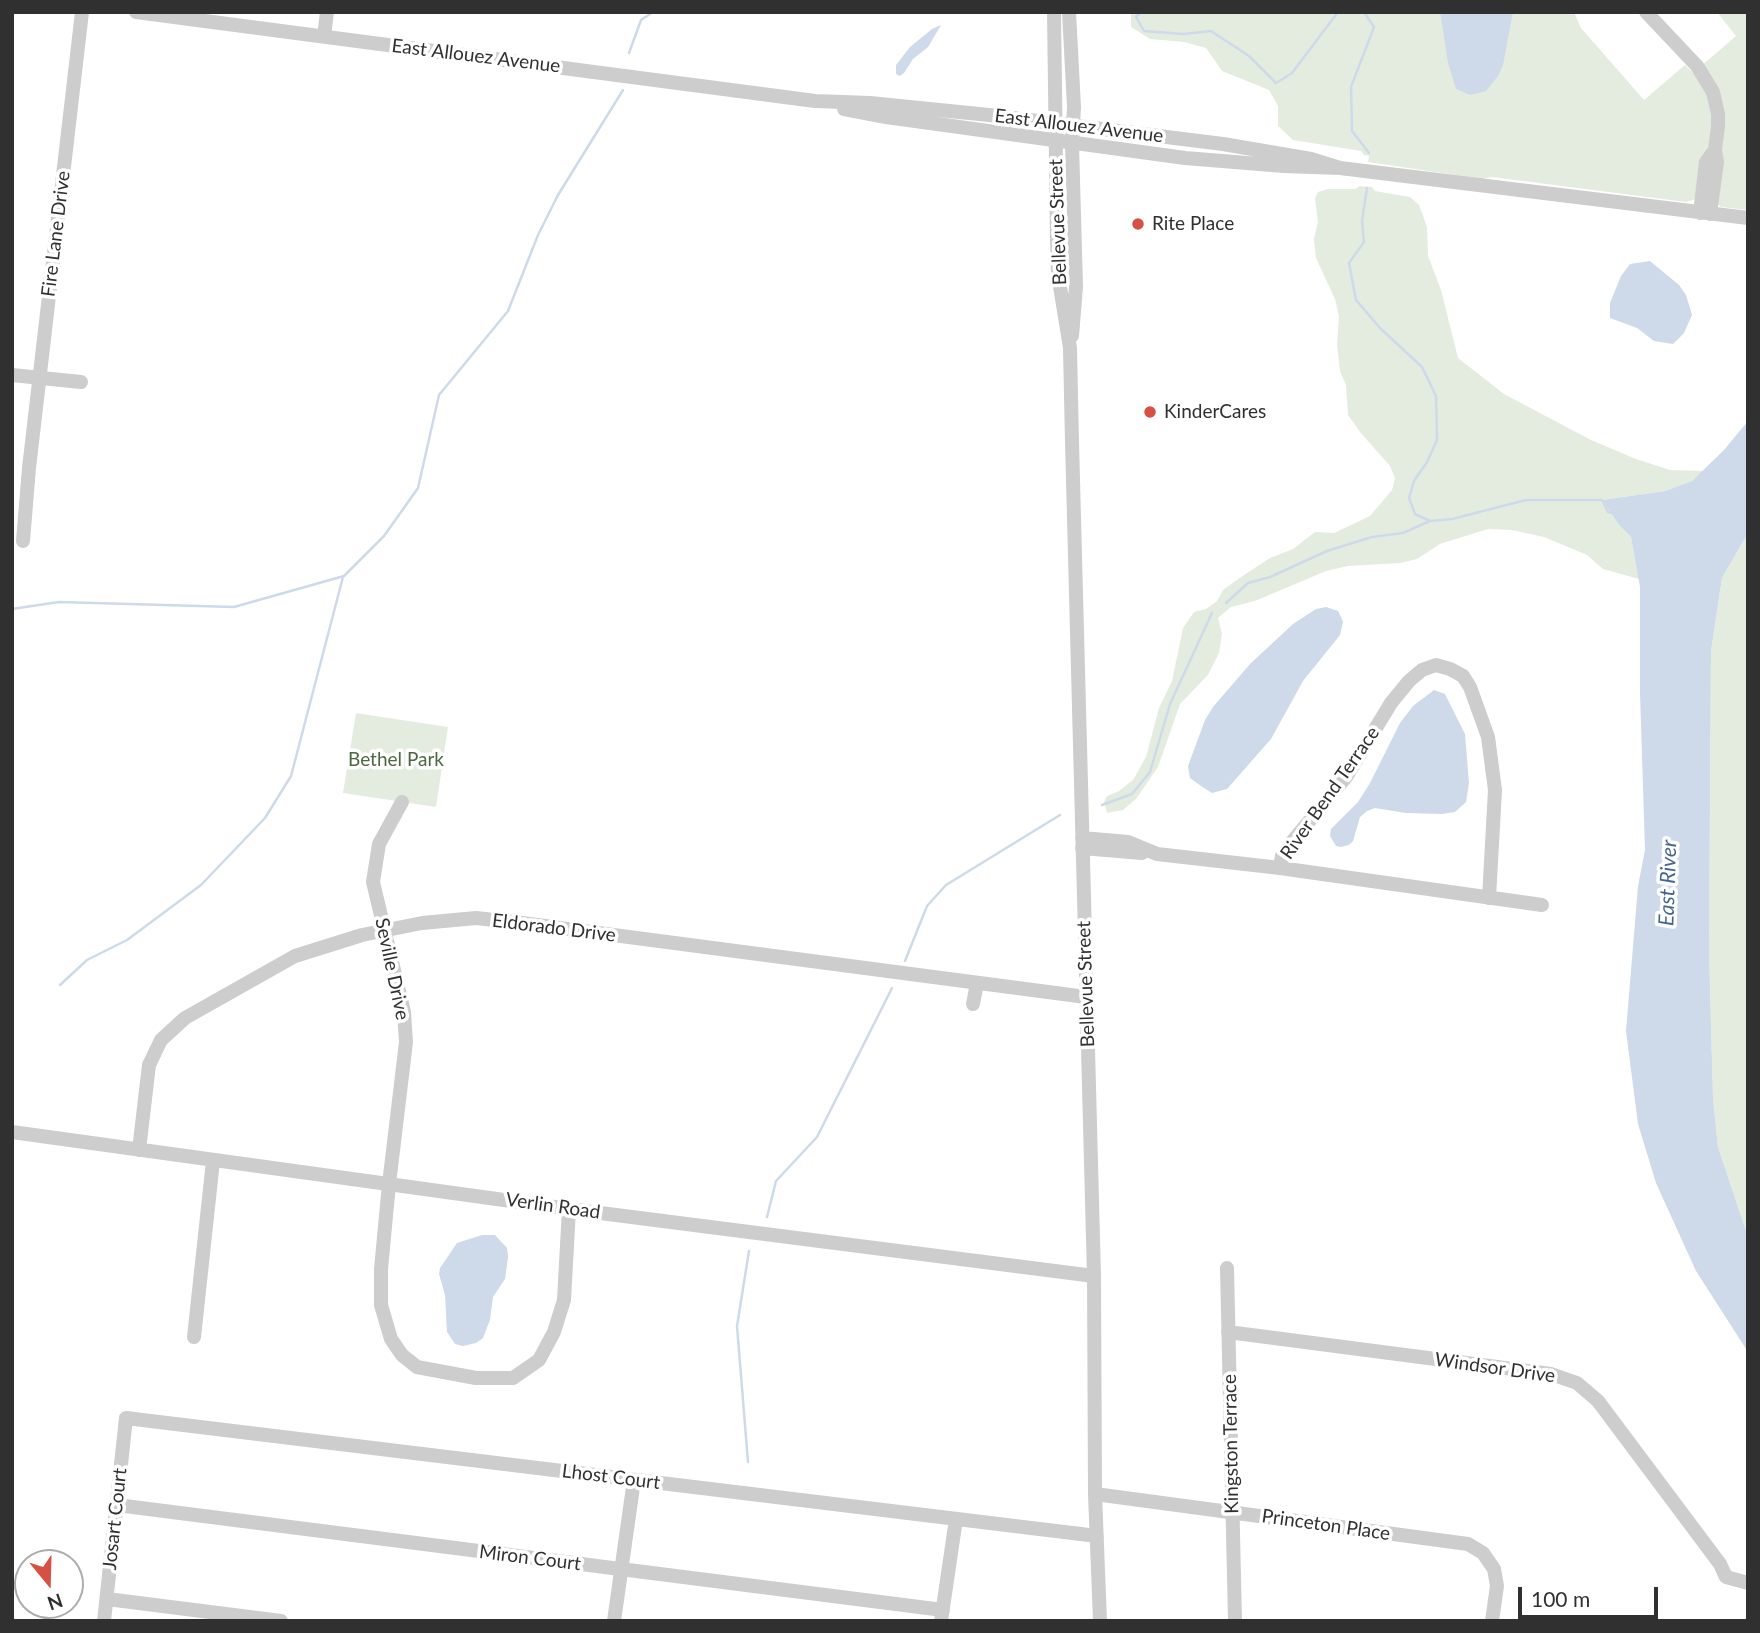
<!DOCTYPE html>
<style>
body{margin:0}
#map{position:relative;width:1760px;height:1633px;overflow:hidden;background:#fff;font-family:Lato,sans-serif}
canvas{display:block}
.frame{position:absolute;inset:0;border:14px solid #303030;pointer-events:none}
.north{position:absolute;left:14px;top:1549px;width:70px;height:70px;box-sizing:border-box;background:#fff;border:2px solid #acacac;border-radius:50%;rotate:161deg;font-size:19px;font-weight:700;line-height:28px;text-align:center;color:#303030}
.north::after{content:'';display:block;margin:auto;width:24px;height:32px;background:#d65043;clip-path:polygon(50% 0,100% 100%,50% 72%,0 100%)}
.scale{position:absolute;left:1518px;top:1587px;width:140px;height:32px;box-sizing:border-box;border:4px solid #303030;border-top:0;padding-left:9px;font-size:21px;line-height:24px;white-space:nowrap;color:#303030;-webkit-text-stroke:5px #fff;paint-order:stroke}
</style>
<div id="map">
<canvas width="1760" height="1633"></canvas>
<div class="frame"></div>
<div class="north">N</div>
<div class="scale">100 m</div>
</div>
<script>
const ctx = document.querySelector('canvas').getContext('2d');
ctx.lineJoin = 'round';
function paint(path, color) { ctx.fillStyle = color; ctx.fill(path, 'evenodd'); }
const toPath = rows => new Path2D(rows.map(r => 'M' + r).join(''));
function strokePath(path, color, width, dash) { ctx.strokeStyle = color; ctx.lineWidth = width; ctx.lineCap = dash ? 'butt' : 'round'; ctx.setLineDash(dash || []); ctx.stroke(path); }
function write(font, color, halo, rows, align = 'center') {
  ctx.font = font + ' Lato,sans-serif'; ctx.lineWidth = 7; ctx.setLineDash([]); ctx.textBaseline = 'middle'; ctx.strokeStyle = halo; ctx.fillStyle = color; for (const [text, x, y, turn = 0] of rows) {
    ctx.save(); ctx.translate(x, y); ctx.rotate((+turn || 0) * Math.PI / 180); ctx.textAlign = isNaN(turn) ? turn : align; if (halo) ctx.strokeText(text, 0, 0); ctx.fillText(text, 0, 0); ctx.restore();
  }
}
paint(toPath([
 [1131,12,1574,12,1581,28,1644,100,1685,65,1693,73,1736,36,1717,12,1748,12,1748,210,1721,207,1717,203,1696,199,1686,202,1492,177,1482,179,1368,162,1369,156,1364,155,1361,151,1293,140,1278,126,1278,106,1269,90,1222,71,1206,48,1184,42,1150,39,1131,27],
 [1360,186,1372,187,1375,191,1410,197,1419,205,1427,227,1428,256,1441,290,1458,358,1504,394,1591,440,1636,459,1670,470,1703,471,1692,481,1665,491,1602,500,1619,525,1631,537,1639,579,1603,569,1587,555,1544,537,1512,530,1488,529,1440,544,1417,559,1400,563,1348,566,1326,571,1255,601,1231,607,1218,618,1222,634,1219,653,1208,675,1180,704,1158,767,1136,799,1123,810,1107,813,1104,802,1107,796,1119,791,1133,780,1146,757,1159,708,1172,681,1183,628,1194,612,1206,609,1217,601,1223,590,1238,579,1270,558,1293,549,1315,532,1334,533,1370,516,1392,490,1395,478,1390,466,1360,432,1348,415,1346,385,1340,371,1337,345,1339,317,1335,299,1316,258,1314,239,1318,222,1315,198,1318,192,1328,189,1355,189],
 [1748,533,1748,1237,1718,1147,1713,1098,1709,949,1711,651,1722,578],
 [356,713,448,727,436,807,343,793]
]), '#e4ece0');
paint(toPath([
 [1440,12,1513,12,1503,65,1498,76,1486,91,1470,95,1456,89,1448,63],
 [941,25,928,47,913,59,904,73,900,76,896,74,896,65,910,47,932,29],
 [1650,261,1679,285,1686,295,1692,315,1684,333,1673,344,1654,341,1637,328,1610,318,1610,303,1621,276,1630,264],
 [1748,421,1748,533,1722,578,1711,651,1709,949,1713,1098,1718,1147,1748,1237,1748,1352,1696,1271,1656,1183,1638,1124,1626,1031,1638,886,1645,850,1640,693,1640,587,1631,537,1619,525,1602,500,1665,491,1692,481,1724,450],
 [1326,607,1338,611,1341,617,1343,622,1340,635,1303,681,1271,739,1227,789,1212,793,1201,786,1190,778,1188,766,1205,720,1213,707,1250,664,1293,624,1316,609],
 [1434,690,1445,694,1465,734,1469,783,1466,802,1455,812,1442,814,1406,813,1375,808,1367,811,1360,817,1353,841,1349,845,1341,847,1336,846,1330,836,1331,829,1358,802,1370,783,1400,723,1413,706],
 [482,1235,495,1235,507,1248,508,1257,505,1279,493,1297,490,1320,483,1338,476,1343,463,1346,455,1344,447,1332,445,1295,439,1274,440,1268,457,1243]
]), '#cedaea');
strokePath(toPath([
 [1141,12,1136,17,1144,31,1184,34,1211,31,1249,56,1276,83,1292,73,1338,12],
 [1364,12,1374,27,1351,87,1352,131,1369,153],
 [629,53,641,20,653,12],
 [1367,188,1362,221,1364,242,1349,263,1356,300,1380,328,1422,367,1436,396,1437,440,1427,462,1414,481,1409,498,1415,514,1430,521,1452,519,1526,500,1602,500,1608,512,1612,513],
 [1226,603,1248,583,1270,577,1327,551,1372,537,1403,533,1430,521],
 [12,609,59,602,234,607,344,576,384,536,418,488,439,395,508,311,538,235,558,195,623,90],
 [1102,805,1132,794,1150,772,1170,704,1212,613],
 [905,961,927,906,946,885,1060,815],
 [60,985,87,960,127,940,201,885,265,818,291,776,343,577],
 [767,1217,776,1181,817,1137,892,988],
 [748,1462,737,1326,749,1251]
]), '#cedaea', 2.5);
strokePath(toPath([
 [136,12,815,101,870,103,989,115,1223,144,1311,159,1340,168],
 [1054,12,1057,239,1058,274,1070,348,1072,442,1094,1276,1095,1494,1100,1621],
 [1069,12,1074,107,1072,144,1076,287,1072,336],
 [1646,12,1697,66,1713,92,1718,114,1718,126,1715,150,1717,162,1710,214],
 [324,36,327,12],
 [844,109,886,117,1185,158,1284,166,1340,168,1748,218],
 [1700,213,1706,162,1715,150],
 [12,375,81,382],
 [23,541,29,468,82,12],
 [402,802,379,844,373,882,404,1012,406,1042,389,1184,381,1269,381,1305,391,1339,402,1355,417,1367,476,1378,513,1378,539,1360,554,1332,564,1300,569,1209],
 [1082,838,1128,842,1157,854,1280,868,1542,905],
 [1082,848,1142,853],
 [1280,868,1282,856,1291,843,1346,777,1391,703,1409,681,1422,670,1436,665,1450,669,1463,676,1470,687,1488,737,1495,790,1489,898],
 [973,1004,977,983],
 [12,1132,569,1209,1094,1276],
 [139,1150,149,1065,161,1040,185,1018,295,956,362,935,422,923,476,918,522,923,1086,997],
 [1227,1268,1235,1621],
 [1228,1332,1551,1374,1577,1383,1598,1401,1720,1564,1726,1577,1748,1583],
 [194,1337,213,1161],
 [1095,1494,1468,1544,1483,1553,1494,1569,1497,1586,1492,1621],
 [117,1505,943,1610],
 [107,1599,281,1621],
 [104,1621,126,1418,1097,1536],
 [614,1621,634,1480],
 [941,1621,956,1519]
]), '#cdcdcd', 14);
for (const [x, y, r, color] of [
 [1138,224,7,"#d65043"],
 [1150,412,7,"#d65043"]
]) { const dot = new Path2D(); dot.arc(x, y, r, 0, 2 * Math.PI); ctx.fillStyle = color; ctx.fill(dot); strokePath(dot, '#fff', 2.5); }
write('19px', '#303030', '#fff', [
 ["East Allouez Avenue",476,56,7],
 ["East Allouez Avenue",1079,126,7],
 ["Bellevue Street",1058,222,-92],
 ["Fire Lane Drive",56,234,-83],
 ["River Bend Terrace",1330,793,-55],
 ["Eldorado Drive",554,928,7],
 ["Seville Drive",392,969,78],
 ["Bellevue Street",1086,984,-92],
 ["Verlin Road",553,1206,8],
 ["Windsor Drive",1495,1368,8],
 ["Kingston Terrace",1231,1444,-91],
 ["Lhost Court",611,1477,7],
 ["Josart Court",115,1519,-84],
 ["Princeton Place",1326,1525,8],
 ["Miron Court",530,1558,7]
]);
write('19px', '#303030', '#fff', [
 ["Rite Place",1152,224],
 ["KinderCares",1164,412]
], 'left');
write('19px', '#4d6841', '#fff', [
 ["Bethel Park",396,760]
]);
write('italic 21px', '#45658c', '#fff', [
 ["East River",1668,883,-88]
]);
</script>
